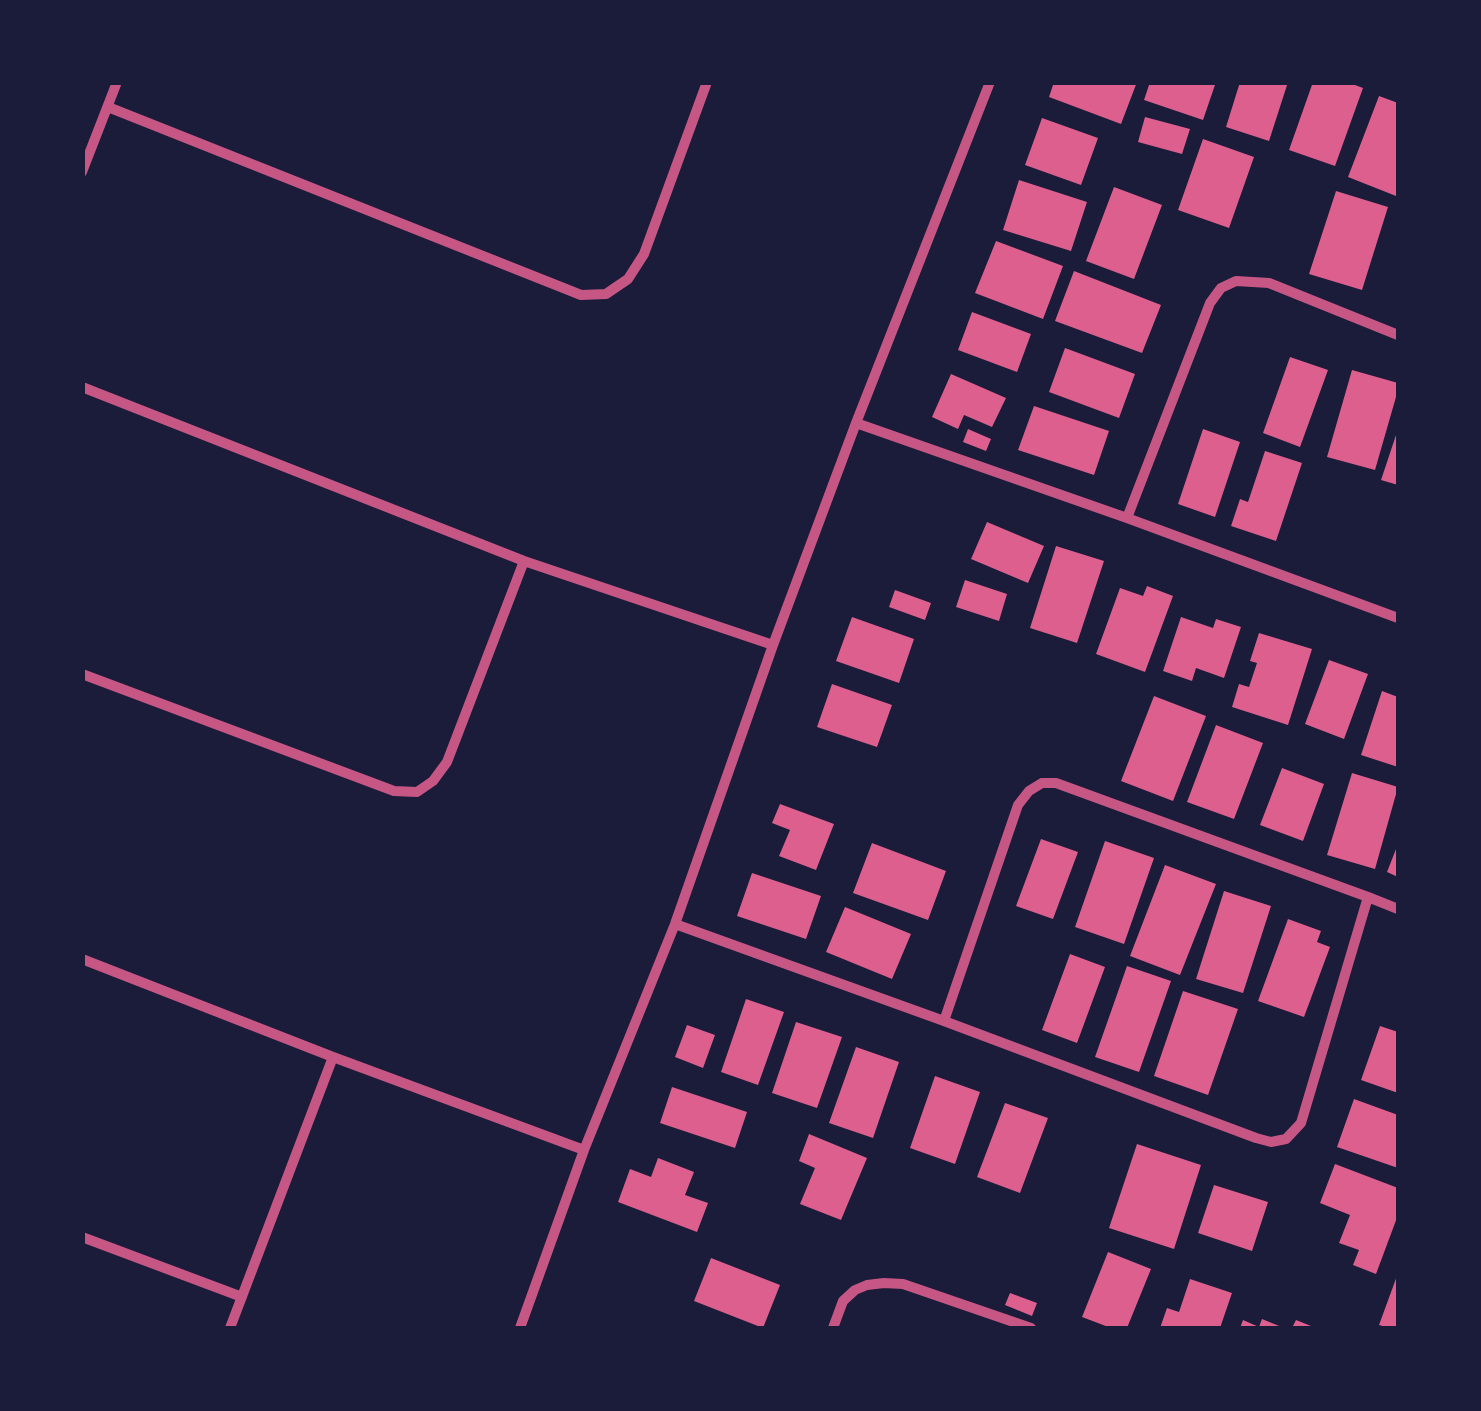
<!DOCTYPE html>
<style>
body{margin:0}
#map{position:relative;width:1481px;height:1411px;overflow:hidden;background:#1b1b3a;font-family:Poppins,sans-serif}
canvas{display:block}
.frame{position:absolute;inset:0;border:85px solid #1b1b3a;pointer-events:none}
</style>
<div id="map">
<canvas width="1481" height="1411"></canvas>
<div class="frame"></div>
</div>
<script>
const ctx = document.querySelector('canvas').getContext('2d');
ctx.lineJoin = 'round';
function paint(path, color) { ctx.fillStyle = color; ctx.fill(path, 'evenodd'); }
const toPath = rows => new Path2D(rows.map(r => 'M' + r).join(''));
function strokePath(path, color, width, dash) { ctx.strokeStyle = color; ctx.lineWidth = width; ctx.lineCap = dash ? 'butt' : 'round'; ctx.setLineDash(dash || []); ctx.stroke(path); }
paint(toPath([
 [1054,82,1137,82,1121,124,1049,97],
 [1150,82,1216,82,1203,120,1144,100],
 [1240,82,1288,82,1269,141,1226,127],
 [1313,82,1347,82,1363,88,1335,166,1289,150],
 [1379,96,1398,103,1398,188,1396,196,1348,177],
 [1145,117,1190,129,1182,154,1138,142],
 [1042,118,1098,138,1081,185,1025,165],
 [1203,139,1254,157,1229,228,1178,210],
 [1019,180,1087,202,1071,251,1003,230],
 [1114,187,1162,205,1134,279,1086,261],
 [1336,191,1388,207,1362,290,1309,274],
 [996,241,1063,266,1043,319,975,293],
 [1074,271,1161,305,1142,353,1055,321],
 [972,312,1031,334,1017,372,958,350],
 [1065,348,1135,374,1119,418,1049,392],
 [1290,357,1328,370,1300,447,1263,433],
 [1352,370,1398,383,1398,390,1375,470,1327,457],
 [951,374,1006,398,992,427,964,415,958,429,932,417],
 [1034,406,1109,431,1094,475,1018,450],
 [968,429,991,439,986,451,963,442],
 [1203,429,1240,442,1215,517,1178,504],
 [1398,429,1398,485,1381,480],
 [1265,451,1302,463,1276,541,1231,526,1240,499,1248,502],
 [987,522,1044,546,1028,583,971,559],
 [1056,546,1104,561,1077,643,1030,628],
 [965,580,1007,594,999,621,956,607],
 [1147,586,1173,596,1145,672,1096,654,1120,588,1143,596],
 [895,590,931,603,925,620,889,607],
 [852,617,914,639,899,683,836,661],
 [1181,617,1213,628,1216,619,1241,627,1224,678,1196,668,1192,681,1163,671],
 [1259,633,1312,649,1288,725,1232,707,1239,684,1249,687,1257,663,1250,661],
 [1329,660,1368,674,1344,739,1305,724],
 [832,684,892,705,877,747,817,727],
 [1382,691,1398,697,1398,767,1361,755],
 [1154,696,1206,716,1173,801,1121,781],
 [1216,725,1263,743,1234,819,1187,802],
 [1282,768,1324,784,1303,841,1260,825],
 [1352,773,1398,787,1375,869,1327,855],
 [780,804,834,824,816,870,779,856,790,830,772,823],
 [1041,839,1078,852,1053,919,1016,906],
 [1105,841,1154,858,1124,944,1075,927],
 [872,843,946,871,928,920,853,893],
 [1398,844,1398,877,1387,872],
 [1165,865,1216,884,1180,975,1130,956],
 [752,873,821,896,806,939,737,916],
 [1224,891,1271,906,1243,993,1196,979],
 [845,907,911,934,892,979,826,952],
 [1288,919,1321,931,1317,942,1330,947,1304,1017,1258,1001],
 [1070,954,1105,967,1077,1043,1042,1030],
 [1127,966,1171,981,1139,1072,1095,1057],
 [1183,991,1238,1009,1208,1095,1154,1076],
 [746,999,784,1012,758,1085,721,1072],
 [796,1022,842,1037,817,1108,772,1093],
 [687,1025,715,1035,703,1068,675,1057],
 [1380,1026,1398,1032,1398,1093,1361,1080],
 [856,1047,899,1062,873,1138,829,1123],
 [935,1076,980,1092,955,1164,910,1148],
 [672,1087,747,1112,735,1148,660,1123],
 [1354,1099,1398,1115,1398,1168,1337,1147],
 [1005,1103,1048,1118,1020,1193,977,1177],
 [809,1134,867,1158,841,1220,800,1204,815,1168,799,1161],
 [1137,1144,1201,1165,1174,1249,1109,1228],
 [658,1158,694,1172,685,1195,708,1203,697,1232,618,1202,630,1169,651,1177],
 [1335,1164,1398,1188,1398,1215,1376,1274,1353,1265,1359,1250,1339,1243,1350,1215,1320,1203],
 [1214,1185,1268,1202,1252,1251,1198,1233],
 [1108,1252,1151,1269,1127,1328,1111,1328,1082,1317],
 [711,1258,780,1285,763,1328,694,1301],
 [1398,1273,1398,1328,1389,1328,1379,1325],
 [1190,1279,1232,1293,1220,1328,1160,1328,1167,1308,1179,1312],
 [1010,1293,1037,1303,1032,1316,1005,1305],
 [1262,1319,1284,1328,1240,1328,1243,1320,1259,1327],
 [1296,1320,1316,1328,1292,1328]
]), '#dd5f8e');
strokePath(toPath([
 [108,107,581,295,606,294,628,279,644,254,707,82],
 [82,172,117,82],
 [82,387,524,561,773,645],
 [856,423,1127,518,1398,618],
 [1127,518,1210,303,1221,288,1236,281,1269,283,1398,335],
 [82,674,394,791,417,792,433,781,447,762,524,561],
 [1042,783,1056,783,1368,897,1301,1123,1286,1139,1271,1142,1256,1138,944,1021,1018,805,1029,791,1042,783],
 [1368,897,1398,909],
 [675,924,944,1021],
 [82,959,333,1057,584,1150],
 [82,1237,242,1297],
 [230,1328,333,1057],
 [520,1328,584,1150,675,924,773,645,856,423,990,82],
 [833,1328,843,1301,855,1290,867,1285,884,1283,903,1284,1031,1328]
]), '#c65784', 10);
</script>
